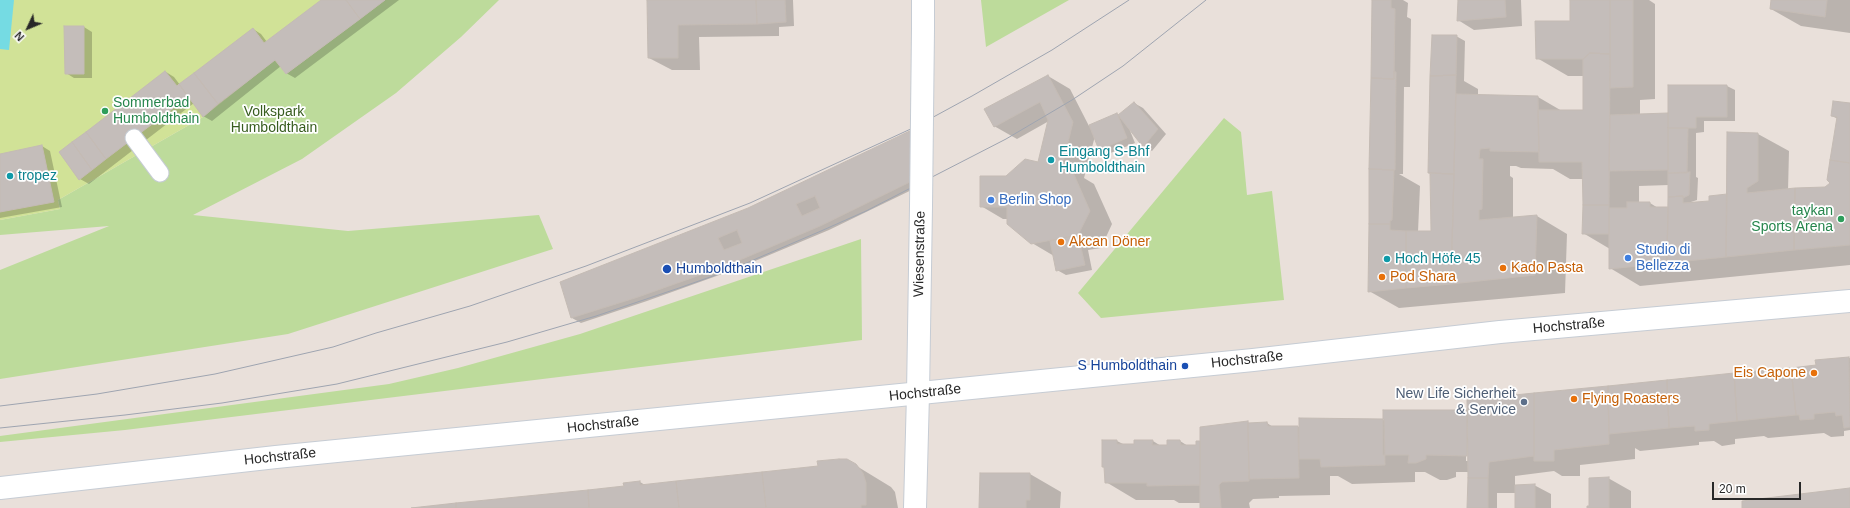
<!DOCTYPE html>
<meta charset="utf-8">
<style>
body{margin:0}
#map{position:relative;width:1850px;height:508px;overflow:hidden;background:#e9e0da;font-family:Helvetica,sans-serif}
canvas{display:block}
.north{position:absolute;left:8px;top:8px;width:40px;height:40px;-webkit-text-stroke:3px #fff;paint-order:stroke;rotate:226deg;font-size:11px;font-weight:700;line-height:16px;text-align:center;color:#282828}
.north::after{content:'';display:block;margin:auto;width:14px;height:18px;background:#282828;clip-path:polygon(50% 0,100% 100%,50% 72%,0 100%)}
.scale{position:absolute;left:1712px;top:482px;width:89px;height:18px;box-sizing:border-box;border:2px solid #282828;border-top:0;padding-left:5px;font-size:12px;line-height:14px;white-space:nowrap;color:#282828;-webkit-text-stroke:3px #fff;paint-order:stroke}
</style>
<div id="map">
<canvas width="1850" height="508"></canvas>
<div class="north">N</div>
<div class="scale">20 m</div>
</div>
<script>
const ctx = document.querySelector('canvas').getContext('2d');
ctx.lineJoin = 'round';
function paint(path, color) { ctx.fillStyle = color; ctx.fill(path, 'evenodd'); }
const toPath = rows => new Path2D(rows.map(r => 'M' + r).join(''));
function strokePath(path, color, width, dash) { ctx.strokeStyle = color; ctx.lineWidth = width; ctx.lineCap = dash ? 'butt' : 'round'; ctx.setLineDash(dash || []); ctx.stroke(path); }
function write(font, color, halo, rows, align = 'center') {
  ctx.font = font + ' Helvetica,sans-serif'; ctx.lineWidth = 3.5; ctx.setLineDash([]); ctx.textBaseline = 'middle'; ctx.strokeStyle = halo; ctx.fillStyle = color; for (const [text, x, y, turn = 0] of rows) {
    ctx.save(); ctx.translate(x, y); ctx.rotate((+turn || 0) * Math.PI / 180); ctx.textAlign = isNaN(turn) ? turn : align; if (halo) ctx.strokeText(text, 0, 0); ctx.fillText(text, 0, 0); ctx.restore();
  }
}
paint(toPath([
 [385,0,499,0,461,37,396,93,302,159,193,215,348,231,539,215,553,249,288,334,0,379,0,270,109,226,0,235,0,220,60,209,58,200,203,117,275,60,286,74],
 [981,0,1069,0,986,47],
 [1224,118,1241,132,1247,195,1272,191,1284,300,1101,318,1078,293],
 [861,239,862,340,125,430,0,442,0,436,389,384,458,368,580,334]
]), '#bddb9b');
paint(toPath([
 [0,0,385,0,286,74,274,60,203,117,58,200,60,209,0,220]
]), '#d1e297');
paint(toPath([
 [0,0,14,0,9,50,0,49]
]), '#75dbe3');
paint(toPath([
 [323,0,399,0,295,78,286,73,281,66,212,121,203,116,194,103,89,184,80,179,166,72,174,77,180,85,253,29,261,34,267,42],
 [648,0,793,0,794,26,779,27,779,36,699,37,700,70,672,70,649,58],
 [1373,0,1403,0,1408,3,1407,17,1411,19,1410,87,1404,87,1403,174,1399,174,1420,186,1418,232,1432,232,1456,36,1465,41,1464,81,1478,89,1478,96,1538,97,1562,111,1584,111,1584,76,1568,76,1537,58,1571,22,1571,0,1649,0,1655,4,1655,99,1640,100,1640,115,1668,114,1727,86,1735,90,1735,121,1704,121,1704,132,1696,133,1696,177,1698,178,1697,200,1691,202,1710,202,1728,195,1728,133,1758,134,1789,151,1788,191,1826,188,1832,183,1838,119,1832,116,1850,104,1850,265,1640,286,1610,268,1610,249,1583,233,1583,179,1570,179,1553,169,1521,168,1516,166,1510,166,1510,176,1513,178,1513,218,1537,216,1567,234,1565,293,1399,308,1369,291],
 [1669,185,1669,208,1658,208,1650,203,1639,203,1639,186],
 [1459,0,1521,0,1522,26,1474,30,1458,20],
 [1772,0,1850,0,1850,33,1801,26,1771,9],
 [84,27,92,32,92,78,74,78,66,73],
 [1048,76,1070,89,1089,126,1117,114,1119,115,1134,103,1143,108,1166,134,1152,151,1144,146,1129,128,1135,143,1108,154,1100,149,1095,136,1084,178,1094,184,1112,224,1101,248,1088,250,1092,270,1066,275,1057,270,1054,256,1032,243,1008,219,1003,219,981,206,1006,177,1039,163,1049,121,1017,139,994,126],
 [924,134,924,184,829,230,736,269,647,301,581,323,572,318,561,282,749,209],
 [42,146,50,151,62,207,0,218,0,155],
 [1850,358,1850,430,1844,431,1844,436,1831,437,1824,433,1768,438,1764,436,1735,439,1735,444,1722,446,1714,441,1699,442,1699,445,1640,451,1635,448,1635,459,1580,465,1580,476,1562,476,1554,471,1515,476,1515,486,1534,485,1551,494,1551,508,1516,508,1516,493,1497,493,1497,508,1468,508,1468,472,1456,472,1456,477,1447,480,1440,480,1425,472,1415,472,1415,482,1352,484,1338,476,1330,476,1330,495,1279,496,1279,498,1253,499,1249,503,1250,508,1201,508,1201,503,1179,503,1174,500,1136,500,1106,482,1105,468,1103,467,1117,441,1125,445,1135,445,1153,441,1161,446,1168,446,1180,441,1188,446,1198,446,1201,441,1248,422,1250,424,1267,423,1273,427,1299,427,1385,420,1385,411,1468,411,1468,401,1817,366,1817,361],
 [1466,427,1468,427,1468,461,1466,461],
 [850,462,891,487,895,492,898,508,423,508,625,487,640,482,645,485,819,467],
 [981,474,1030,474,1061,492,1060,508,980,508],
 [1608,478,1631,491,1631,508,1588,508,1590,507]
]), '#0003');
const building = toPath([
 [321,0,346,0,360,19,286,74,275,60,218,104,194,73,253,28,264,43,321,0],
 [346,0,385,0,360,19,346,0],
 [647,0,756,0,757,24,678,25,678,58,648,58,647,0],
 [756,0,785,0,786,22,757,24,756,0],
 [1372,0,1391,0,1391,8,1395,9,1394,79,1371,78,1372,0],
 [1458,0,1505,0,1506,17,1457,21,1458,0],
 [1570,0,1610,0,1610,54,1590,53,1583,59,1536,59,1535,21,1570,21,1570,0],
 [1610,0,1633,0,1633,87,1610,88,1610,0],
 [1771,0,1827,0,1825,17,1770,9,1771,0],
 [64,26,84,26,84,74,65,74,64,26],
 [1432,35,1457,35,1456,75,1430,76,1432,35],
 [1590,53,1610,54,1609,205,1583,205,1582,162,1539,162,1538,110,1583,110,1583,59,1590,53],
 [165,71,177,86,179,84,188,97,106,159,86,132,165,71],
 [1394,72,1396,72,1395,170,1369,169,1371,78,1394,79,1394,72],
 [194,73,218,104,203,117,179,84,194,73],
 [1048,75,1073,122,1062,167,1072,170,1090,211,1078,235,1031,244,1007,224,1007,207,980,207,980,176,1006,176,1025,159,1038,162,1048,120,1040,102,994,127,984,109,1048,75],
 [1456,75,1454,174,1428,173,1430,76,1456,75],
 [1668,85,1727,85,1727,117,1696,117,1696,128,1668,128,1668,85],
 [1456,94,1538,96,1539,152,1490,151,1490,148,1480,149,1479,159,1483,159,1482,209,1479,210,1479,220,1537,215,1535,275,1451,284,1456,94],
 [1833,101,1850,103,1850,163,1830,160,1837,117,1831,116,1833,101],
 [1134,102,1158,129,1143,147,1118,115,1134,102],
 [1117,113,1127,138,1099,150,1089,125,1117,113],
 [1668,113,1668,170,1609,171,1610,115,1668,113],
 [916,128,916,179,820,226,728,265,638,297,571,318,560,282,748,208,916,128],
 [1668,128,1688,128,1687,173,1668,173,1668,128],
 [86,132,106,159,92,170,72,142,86,132],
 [1727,132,1758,133,1758,181,1747,188,1747,193,1795,188,1794,250,1726,257,1727,132],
 [72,142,92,170,79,180,59,152,72,142],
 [42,145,54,202,0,212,0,154,42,145],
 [1830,160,1850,163,1850,245,1794,250,1795,188,1825,187,1830,183,1827,180,1830,160],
 [1369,169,1394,170,1392,220,1390,221,1390,224,1369,224,1369,169],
 [1690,172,1689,195,1683,198,1683,196,1668,197,1668,173,1690,172],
 [1430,173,1454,174,1451,284,1406,288,1406,231,1431,231,1430,173],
 [1727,194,1726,257,1667,263,1668,197,1683,196,1683,203,1709,201,1709,196,1727,194],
 [815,196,820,208,802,216,796,204,815,196],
 [1627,202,1650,202,1650,207,1668,207,1667,263,1609,269,1609,208,1627,208,1627,202],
 [1583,205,1609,205,1609,234,1582,234,1583,205],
 [1369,224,1390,224,1390,230,1406,231,1406,288,1368,292,1369,224],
 [737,230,742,243,724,250,718,238,737,230],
 [1078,235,1085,265,1056,271,1050,241,1078,235],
 [1849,357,1850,427,1844,428,1842,415,1836,416,1835,412,1814,414,1814,419,1800,420,1799,415,1796,415,1791,368,1816,365,1815,360,1849,357],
 [1791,368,1796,415,1737,421,1734,373,1791,368],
 [1734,373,1737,421,1709,424,1709,430,1695,431,1695,426,1669,428,1667,380,1734,373],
 [1667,380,1669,428,1609,434,1608,386,1667,380],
 [1608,386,1609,444,1554,450,1554,461,1534,461,1534,393,1608,386],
 [1534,393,1534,456,1489,462,1488,478,1468,478,1467,400,1534,393],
 [1383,410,1467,410,1467,456,1426,455,1426,459,1416,463,1408,463,1409,455,1383,455,1383,410],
 [1299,418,1384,419,1385,465,1321,467,1320,459,1299,459,1299,418],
 [1248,421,1249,481,1222,482,1219,485,1221,508,1200,508,1200,427,1248,421],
 [1267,422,1268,426,1298,426,1299,478,1249,479,1248,423,1267,422],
 [1102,440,1117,440,1117,444,1134,444,1134,440,1153,440,1152,445,1167,445,1167,440,1180,440,1181,445,1196,445,1196,441,1200,441,1200,485,1147,486,1147,483,1105,483,1104,467,1102,467,1102,440],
 [839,459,847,459,856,464,863,473,866,483,866,505,861,505,861,508,766,508,762,472,818,466,817,461,839,459],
 [762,472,766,508,679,508,676,481,762,472],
 [980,473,1030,473,1030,500,1026,500,1026,508,979,508,980,473],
 [1609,477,1609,508,1587,508,1587,506,1589,506,1589,478,1609,477],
 [1468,478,1488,478,1488,508,1467,508,1468,478],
 [640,481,640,485,676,481,679,508,589,508,588,490,624,486,623,483,640,481],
 [1535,484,1535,508,1515,508,1515,485,1535,484],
 [1850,488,1850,508,1742,508,1742,501,1850,488],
 [588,490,589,508,456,508,456,503,588,490],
 [456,503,456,508,411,508,456,503]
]);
paint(building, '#c4bdba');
strokePath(building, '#c4bbb4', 1);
const service = toPath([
 [134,138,160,173]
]);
const minor = toPath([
 [915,508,918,394]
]);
const tertiary = toPath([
 [923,29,923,0],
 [918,394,921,206],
 [0,488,276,457,1253,360,1500,332,1850,301]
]);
strokePath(service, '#c6ccd4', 19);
strokePath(minor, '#c6ccd4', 24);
strokePath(tertiary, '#c6ccd4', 24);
strokePath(service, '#fff', 17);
strokePath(minor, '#fff', 22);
strokePath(tertiary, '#fff', 22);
strokePath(toPath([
 [0,406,97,394,215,374,333,347,376,333,470,306,586,266,750,203,915,127,972,96,1052,50,1129,0],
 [0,428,125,415,222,403,337,384,507,342,596,316,679,288,730,270,821,231,866,211,1006,139,1072,100,1123,66,1206,0]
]), '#9ea4b0', 1);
const tertiaryBridge = toPath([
 [921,206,923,29]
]);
strokePath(tertiaryBridge, '#c6ccd4', 24, []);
strokePath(tertiaryBridge, '#fff', 22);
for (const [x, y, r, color] of [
 [105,111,4,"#2e9e5b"],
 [1051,160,4,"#0f9aa8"],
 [10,176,4,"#0f9aa8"],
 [991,200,4,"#3f7fe0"],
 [1841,219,4,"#2e9e5b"],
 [1061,242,4,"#e8710a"],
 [1628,258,4,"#3f7fe0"],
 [1387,259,4,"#0f9aa8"],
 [1503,268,4,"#e8710a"],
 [667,269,5,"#1a4fb4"],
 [1382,277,4,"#e8710a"],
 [1185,366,4,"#1a4fb4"],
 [1814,373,4,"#e8710a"],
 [1574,399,4,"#e8710a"],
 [1524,402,4,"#5c6f8a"]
]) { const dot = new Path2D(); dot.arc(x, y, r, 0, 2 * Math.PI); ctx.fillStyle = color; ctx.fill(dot); strokePath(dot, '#fff', 1.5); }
write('14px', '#27864d', '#fff', [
 ["Sommerbad",113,103],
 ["Humboldthain",113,119],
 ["taykan",1833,211,"right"],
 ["Sports Arena",1833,227,"right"]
], 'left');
write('14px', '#385d1f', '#fff', [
 ["Volkspark",274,112],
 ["Humboldthain",274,128]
]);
write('14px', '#0d838f', '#fff', [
 ["Eingang S-Bhf",1059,152],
 ["Humboldthain",1059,168],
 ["tropez",18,176],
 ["Hoch Höfe 45",1395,259]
], 'left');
write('14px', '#366cbe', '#fff', [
 ["Berlin Shop",999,200],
 ["Studio di",1636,250],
 ["Bellezza",1636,266]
], 'left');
write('14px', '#c56008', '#fff', [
 ["Akcan Döner",1069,242],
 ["Kado Pasta",1511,268],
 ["Pod Shara",1390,277],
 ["Eis Capone",1806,373,"right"],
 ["Flying Roasters",1582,399]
], 'left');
write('14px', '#282828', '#fff', [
 ["Wiesenstraße",920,254,-89],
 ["Hochstraße",1569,326,-5],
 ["Hochstraße",1247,360,-6],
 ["Hochstraße",925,393,-6],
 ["Hochstraße",603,425,-6],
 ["Hochstraße",280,457,-6]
]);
write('14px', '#164399', '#fff', [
 ["Humboldthain",676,269],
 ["S Humboldthain",1177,366,"right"]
], 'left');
write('14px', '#4e5e75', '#fff', [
 ["New Life Sicherheit",1516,394],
 ["& Service",1516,410]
], 'right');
</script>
